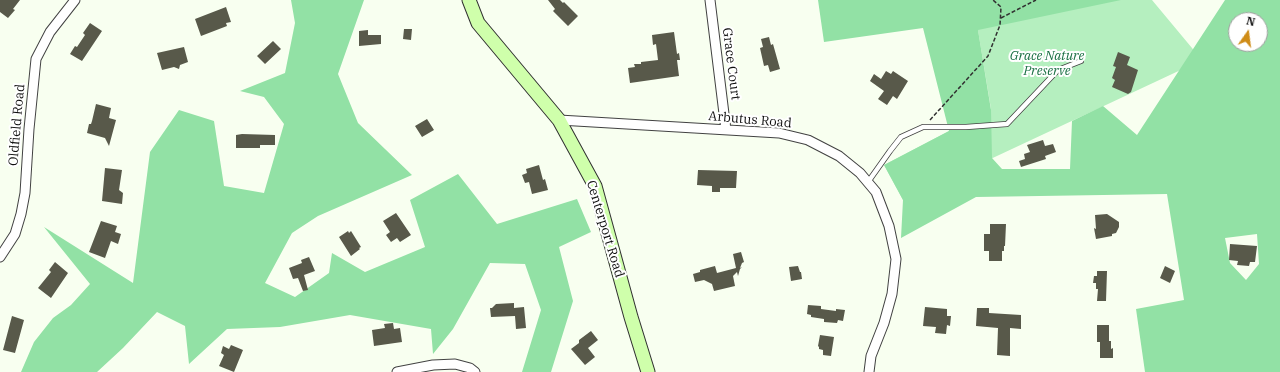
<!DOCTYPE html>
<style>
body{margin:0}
#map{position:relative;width:1280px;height:372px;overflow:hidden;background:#f8fff0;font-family:"IBM Plex Serif",serif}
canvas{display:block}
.north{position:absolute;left:1228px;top:12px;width:40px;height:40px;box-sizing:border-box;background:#fff;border:1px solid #9f9f9f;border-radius:50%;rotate:14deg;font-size:11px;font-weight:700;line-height:16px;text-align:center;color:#0f0f0f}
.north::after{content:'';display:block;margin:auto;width:14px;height:18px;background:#cf8c17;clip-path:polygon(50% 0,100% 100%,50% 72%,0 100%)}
</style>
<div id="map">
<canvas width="1280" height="372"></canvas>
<div class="north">N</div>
</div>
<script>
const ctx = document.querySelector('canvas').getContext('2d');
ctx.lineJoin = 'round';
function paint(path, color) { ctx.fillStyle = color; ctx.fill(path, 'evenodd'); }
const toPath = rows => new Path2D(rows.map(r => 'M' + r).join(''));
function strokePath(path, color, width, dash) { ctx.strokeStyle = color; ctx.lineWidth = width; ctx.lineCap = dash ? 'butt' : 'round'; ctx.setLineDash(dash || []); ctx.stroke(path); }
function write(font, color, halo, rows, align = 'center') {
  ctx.font = font + ' "IBM Plex Serif",serif'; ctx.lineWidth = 4; ctx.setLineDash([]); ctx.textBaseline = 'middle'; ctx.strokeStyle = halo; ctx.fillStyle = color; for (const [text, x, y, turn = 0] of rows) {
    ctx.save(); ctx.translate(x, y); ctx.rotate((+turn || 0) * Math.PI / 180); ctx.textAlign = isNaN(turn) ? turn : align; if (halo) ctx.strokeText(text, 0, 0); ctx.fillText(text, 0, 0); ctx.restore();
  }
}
paint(toPath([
 [973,0,1152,0,1202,60,903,200,884,165,991,109]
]), '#b5efbf');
paint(toPath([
 [291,0,364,0,338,74,358,123,412,175,318,216,292,233,265,283,295,297,329,273,332,253,365,272,425,247,410,200,458,174,497,224,577,199,591,232,559,247,573,301,551,372,522,372,541,310,525,264,490,263,453,329,433,354,431,329,350,315,280,327,227,329,189,364,185,326,157,312,123,348,97,372,21,372,34,342,53,318,71,305,90,284,44,227,133,283,150,152,179,110,214,121,224,186,264,193,284,124,264,97,240,91,285,73,295,23],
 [818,0,1121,0,978,30,991,110,992,158,1002,169,1070,169,1072,121,1103,106,1137,135,1225,0,1280,0,1280,372,1145,372,1136,309,1184,300,1167,194,976,197,901,238,903,200,884,165,949,131,923,28,824,42],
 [1236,20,1260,20,1260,44,1236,44],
 [1257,234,1259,264,1246,280,1230,263,1225,238]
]), '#92e1a5');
paint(toPath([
 [0,0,20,0,13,9,15,10,8,18,0,12],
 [548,0,560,0,563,3,564,2,578,16,568,26,553,11,555,9],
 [226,7,231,22,226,23,227,26,201,36,195,19],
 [90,23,102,31,82,61,70,54,75,46,77,47,85,35,83,33],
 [404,29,412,29,411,40,403,39],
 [368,30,368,35,381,35,381,44,359,46,359,31],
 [674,32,677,54,679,53,680,60,677,60,679,76,630,83,628,68,635,67,634,64,641,64,641,62,658,60,656,44,653,45,652,35],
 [769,37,771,45,773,44,780,69,770,72,768,65,764,66,760,48,763,47,761,39],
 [273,41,281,49,265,64,257,56],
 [184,47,188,62,180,65,179,69,174,67,162,70,157,53],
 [1118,52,1130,57,1127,65,1138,70,1131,92,1128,94,1112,87,1115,80,1112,78,1116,67,1113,66],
 [886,71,891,74,893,71,908,81,897,99,893,96,887,105,878,99,884,91,870,81,874,74,881,79],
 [96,104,111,108,109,118,116,120,109,146,105,138,87,133,89,124,91,124,92,121],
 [427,119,434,130,422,137,415,126],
 [242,134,275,135,275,145,260,145,260,148,236,148,236,135],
 [1043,140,1045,146,1053,144,1056,152,1045,156,1046,159,1021,167,1019,161,1025,159,1024,154,1030,152,1027,145],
 [539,165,543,180,545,179,548,190,532,194,529,182,525,183,522,175,527,173,526,169],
 [105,168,122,170,119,190,123,193,122,204,102,201],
 [698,170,737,171,736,188,720,188,720,192,712,192,712,186,697,185],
 [396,213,411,235,400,242,397,238,391,242,386,235,390,232,383,221],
 [1107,214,1119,222,1119,227,1116,233,1112,234,1112,236,1096,239,1094,228,1096,229,1095,215],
 [101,221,117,226,115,232,121,234,118,244,111,241,105,258,89,252],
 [990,224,1006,224,1005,246,1004,246,1004,251,1002,251,1002,261,989,261,989,251,984,251,984,234,990,234],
 [348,231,349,233,351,231,361,247,359,248,360,249,351,256,339,237],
 [1230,244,1257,246,1255,262,1250,262,1249,266,1237,265,1238,261,1229,260],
 [741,252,744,262,742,263,740,268,742,267,740,269,738,276,737,272,733,276,735,286,714,291,712,284,704,280,695,282,693,274,700,272,700,270,715,266,717,273,736,268,733,254],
 [309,257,315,271,304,275,308,290,303,291,298,278,293,279,289,268,302,263,301,260],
 [55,262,68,273,51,298,38,288,51,272,49,270],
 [798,266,800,272,801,272,802,279,791,281,789,267],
 [1165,266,1175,271,1170,283,1160,278],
 [1097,271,1107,271,1106,301,1097,301,1098,289,1096,289,1096,283,1093,283,1094,276,1097,276],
 [514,303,514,308,524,307,526,328,516,329,515,316,491,317,490,308,492,308,496,304],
 [808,305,821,306,821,309,836,311,836,309,845,310,843,321,838,320,837,323,824,322,824,319,811,317,811,315,807,314],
 [925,307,947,309,947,316,951,316,950,326,947,325,946,334,935,333,936,327,923,326],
 [977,308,989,308,989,313,1021,315,1021,329,1010,328,1010,356,997,355,998,328,976,326],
 [12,316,24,320,15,353,3,350],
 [393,323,394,329,400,328,402,342,374,346,372,330,385,328,384,324],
 [1097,325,1109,325,1109,341,1111,341,1111,349,1113,348,1113,358,1100,358,1100,342,1097,342],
 [591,331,598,340,588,348,595,357,585,365,571,349,579,343,579,340],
 [820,335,834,337,831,356,823,355,823,350,819,349,819,347,818,346],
 [231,345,243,350,234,372,219,366,224,355,221,353,223,346,229,349]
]), '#58594a');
const lane = toPath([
 [868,182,890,151,901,137,923,127,966,127,1007,124,1058,70,1081,61]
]);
const street = toPath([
 [710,0,726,130],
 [559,120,779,133,808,140,839,156,860,173,876,192,889,226,896,259,892,294,884,323,871,356,869,372],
 [0,257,15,234,21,214,25,193,29,129,36,59,50,32,75,0],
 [397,372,433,365,455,364,470,368,475,372]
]);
const secondary = toPath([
 [469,0,478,23,559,120,595,186,631,317,648,372]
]);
strokePath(lane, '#424242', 6);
strokePath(street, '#424242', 11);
strokePath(secondary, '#313131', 15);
strokePath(toPath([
 [1001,18,1036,0],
 [930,120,988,56,1000,25,1001,7,993,0]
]), '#313131', 1.5, [4, 2]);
strokePath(lane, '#fff', 4.5);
strokePath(street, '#fff', 9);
strokePath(secondary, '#cfffab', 13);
write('italic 13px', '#176e41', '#fff', [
 ["Grace Nature",1047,56],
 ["Preserve",1047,71]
]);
write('13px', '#0f0f0f', '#fff', [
 ["Grace Court",731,64,83],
 ["Arbutus Road",750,120,5],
 ["Oldfield Road",17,125,-85],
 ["Centerport Road",605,229,73]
]);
</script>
